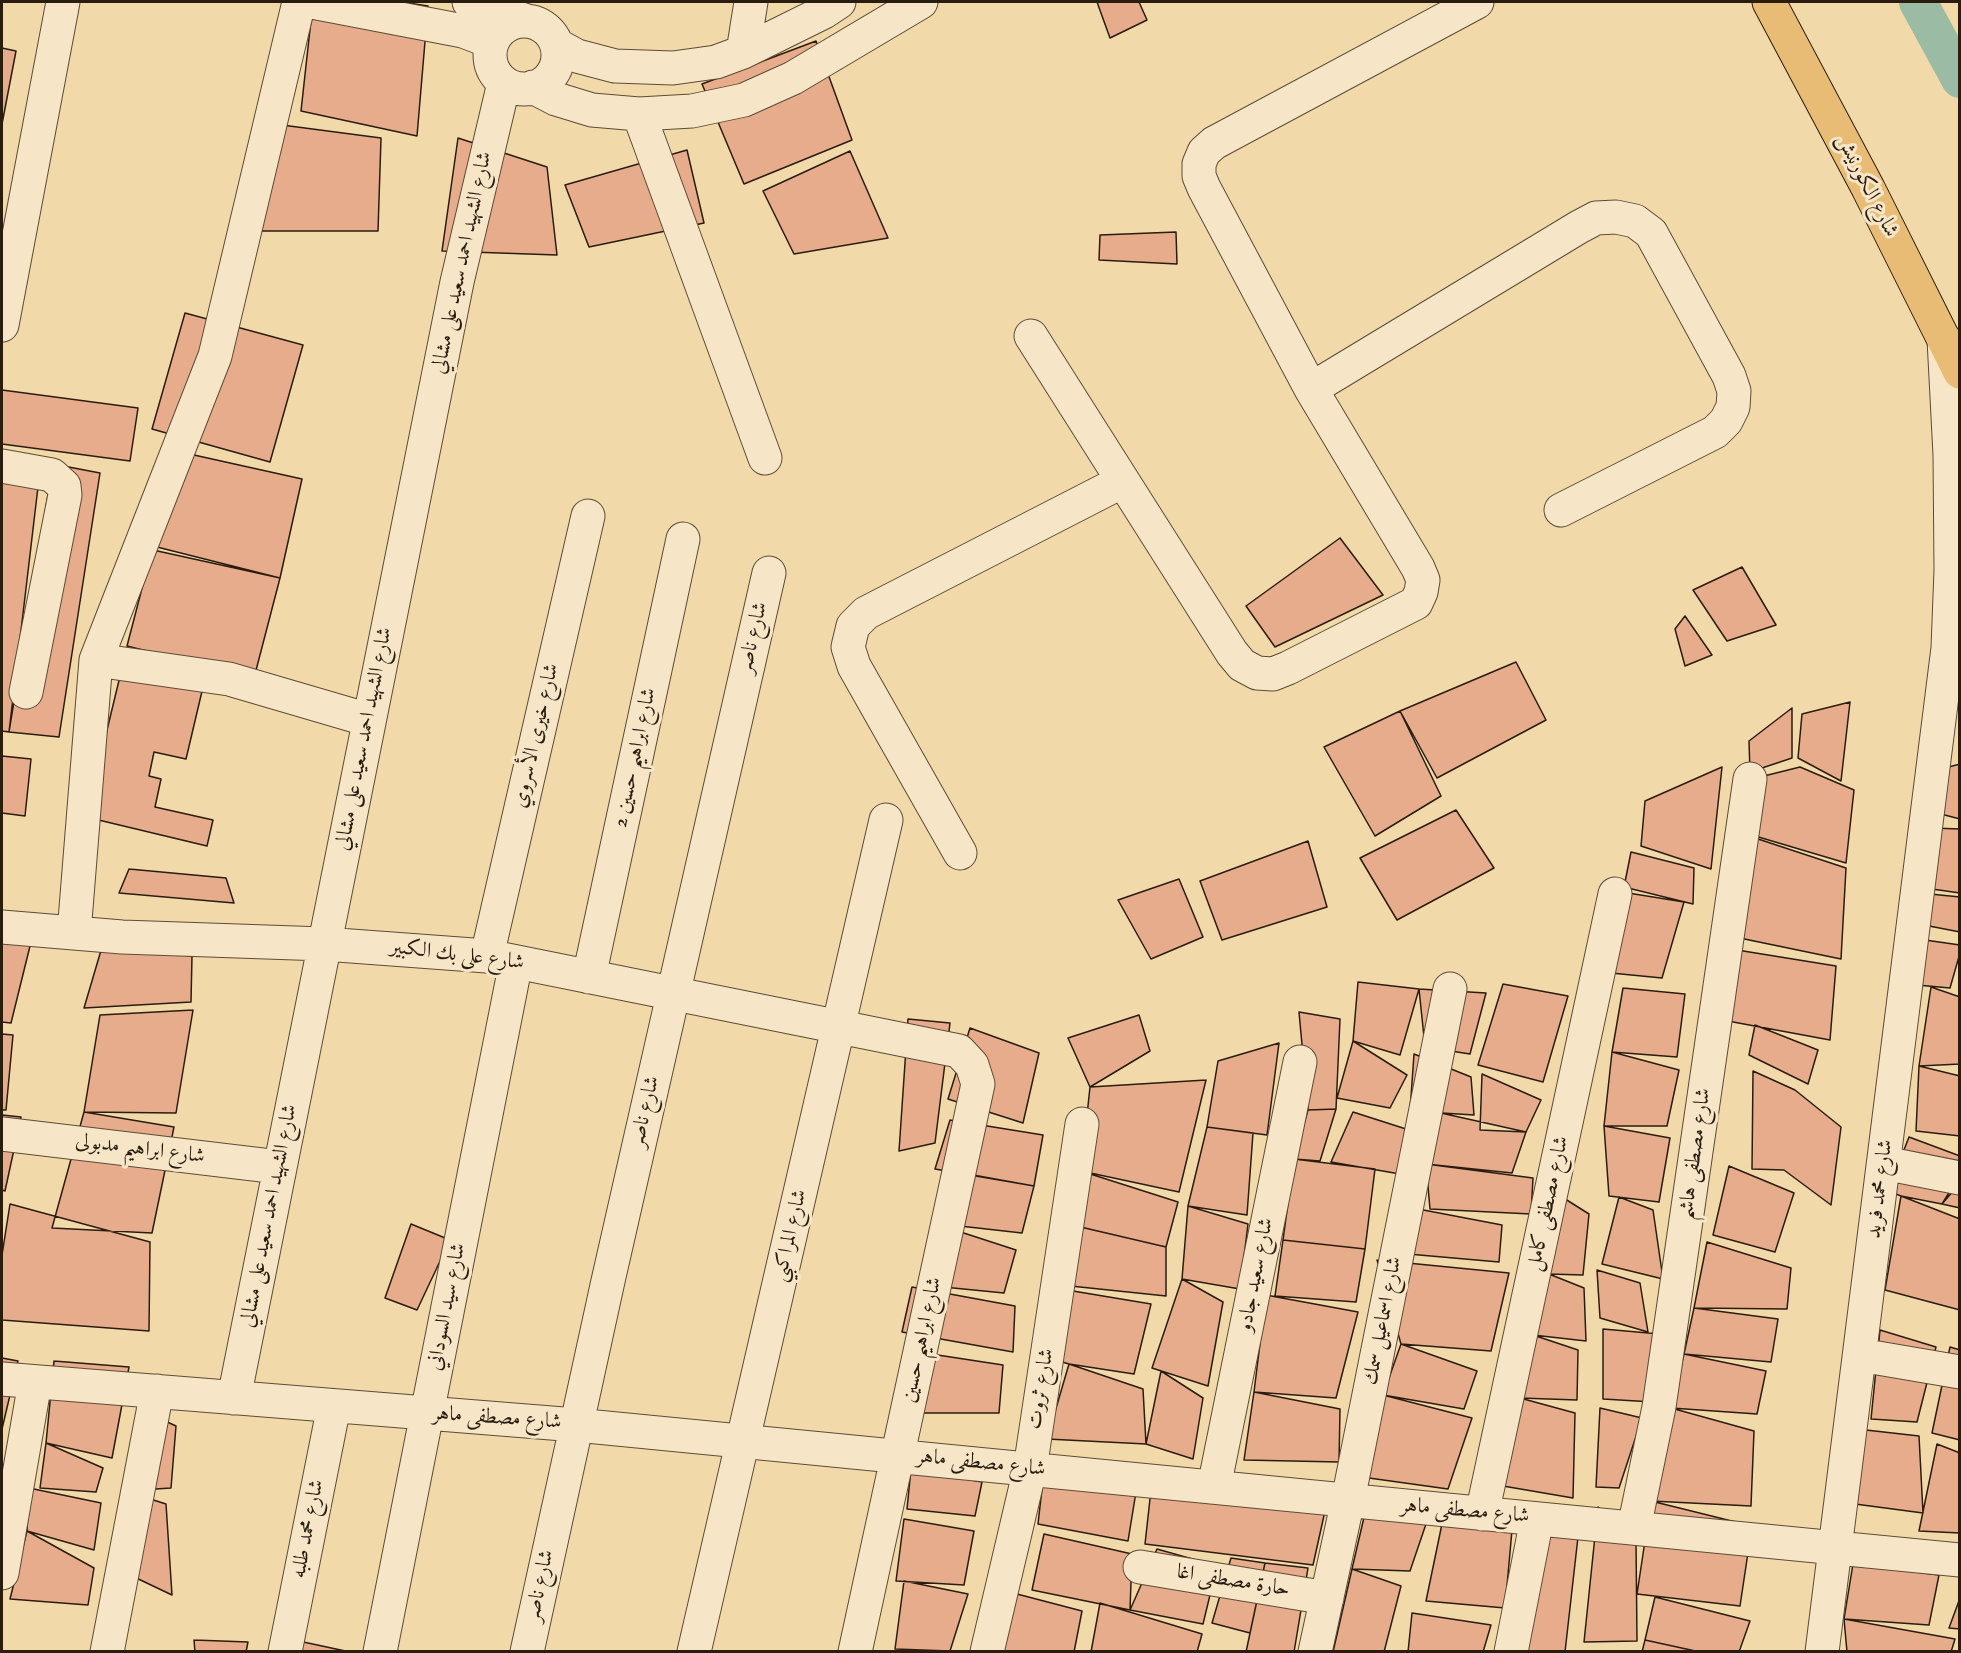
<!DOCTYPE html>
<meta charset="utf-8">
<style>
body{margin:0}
#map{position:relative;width:1961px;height:1653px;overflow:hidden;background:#f1d9a9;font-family:"IM FELL English",serif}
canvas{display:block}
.frame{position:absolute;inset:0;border:3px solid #2a1d10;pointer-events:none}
</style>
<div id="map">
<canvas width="1961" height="1653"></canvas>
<div class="frame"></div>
</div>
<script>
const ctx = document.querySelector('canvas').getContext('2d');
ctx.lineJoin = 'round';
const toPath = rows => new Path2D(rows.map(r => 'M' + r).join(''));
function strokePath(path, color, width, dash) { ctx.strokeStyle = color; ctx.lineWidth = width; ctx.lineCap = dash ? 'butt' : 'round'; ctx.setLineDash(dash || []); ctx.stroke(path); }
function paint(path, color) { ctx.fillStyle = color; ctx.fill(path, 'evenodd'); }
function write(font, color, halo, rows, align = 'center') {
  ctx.font = font + ' "IM FELL English",Amiri,serif'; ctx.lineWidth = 6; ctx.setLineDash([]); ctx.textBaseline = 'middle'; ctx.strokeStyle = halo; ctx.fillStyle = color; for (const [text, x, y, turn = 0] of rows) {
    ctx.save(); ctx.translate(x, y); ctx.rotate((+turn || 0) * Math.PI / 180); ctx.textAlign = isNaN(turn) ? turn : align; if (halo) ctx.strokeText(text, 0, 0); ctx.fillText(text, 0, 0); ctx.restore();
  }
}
strokePath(toPath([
 [1918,2,1960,79]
]), '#9cbba4', 38);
const building = toPath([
 [313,2,402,2,428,6,417,136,301,111,313,2],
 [1097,2,1139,2,1147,20,1110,38,1097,2],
 [816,41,852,140,744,184,702,84,816,41],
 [2,48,16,51,2,124,2,48],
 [282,125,381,138,378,231,258,231,282,125],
 [458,138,547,167,557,255,442,251,458,138],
 [687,150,704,223,589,247,565,185,687,150],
 [850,151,888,238,794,254,763,191,850,151],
 [1176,232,1177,264,1099,260,1100,235,1176,232],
 [185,313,303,345,270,462,152,429,185,313],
 [2,390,138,408,130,461,2,444,2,390],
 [176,451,302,479,280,578,153,550,176,451],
 [53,464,100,473,59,737,9,732,53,464],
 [2,480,38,487,9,732,2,731,2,480],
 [1340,538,1383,595,1275,647,1246,606,1340,538],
 [153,546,280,578,254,678,127,646,153,546],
 [1742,567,1776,625,1727,641,1693,590,1742,567],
 [1685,616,1712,655,1685,666,1675,629,1685,616],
 [1516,662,1546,720,1437,778,1400,711,1516,662],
 [122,668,203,687,186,759,154,752,149,776,161,779,155,807,213,820,207,846,86,817,122,668],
 [1850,702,1841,781,1798,758,1802,714,1850,702],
 [1792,708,1792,758,1750,772,1749,741,1792,708],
 [1400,711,1441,796,1375,836,1324,747,1400,711],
 [2,756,31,759,25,816,2,813,2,756],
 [1960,764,1960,819,1937,813,1941,769,1960,764],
 [1722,767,1711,869,1641,846,1645,801,1722,767],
 [1800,767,1854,790,1846,863,1745,833,1760,777,1800,767],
 [1456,810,1494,868,1397,920,1360,858,1456,810],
 [1932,828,1960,829,1960,893,1932,889,1932,828],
 [1746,835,1846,868,1841,959,1730,936,1746,835],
 [1308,841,1327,907,1222,940,1200,881,1308,841],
 [1631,852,1694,868,1693,904,1624,887,1631,852],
 [129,869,226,878,234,903,119,893,129,869],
 [1179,879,1203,937,1151,959,1118,900,1179,879],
 [1622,892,1684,902,1662,978,1611,973,1622,892],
 [1930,894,1960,897,1960,932,1924,925,1930,894],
 [2,940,31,942,11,1023,2,1022,2,940],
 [1925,940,1960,945,1960,953,1950,988,1917,985,1925,940],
 [102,947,192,956,191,1002,84,1008,102,947],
 [1731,949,1836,966,1830,1040,1717,1019,1731,949],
 [1358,982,1419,989,1400,1055,1353,1041,1358,982],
 [1503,984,1568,996,1543,1082,1478,1065,1503,984],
 [1931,987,1960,997,1960,1064,1919,1066,1931,987],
 [1623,988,1685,994,1677,1057,1612,1052,1623,988],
 [1419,989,1486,993,1470,1054,1425,1047,1419,989],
 [193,1010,176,1113,84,1112,100,1015,193,1010],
 [1299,1012,1340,1019,1336,1109,1308,1110,1299,1012],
 [1139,1015,1150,1051,1090,1087,1068,1038,1139,1015],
 [908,1019,950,1023,935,1143,899,1151,908,1019],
 [1755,1025,1818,1050,1808,1084,1749,1055,1755,1025],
 [970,1028,1039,1053,1023,1123,948,1099,970,1028],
 [2,1034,13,1035,6,1110,2,1110,2,1034],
 [1353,1041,1407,1075,1390,1108,1337,1098,1353,1041],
 [1279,1043,1267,1135,1207,1127,1218,1061,1279,1043],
 [1612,1052,1679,1070,1667,1126,1604,1126,1612,1052],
 [1414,1054,1471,1077,1474,1115,1410,1111,1414,1054],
 [1919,1066,1960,1076,1960,1136,1916,1131,1919,1066],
 [1753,1071,1795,1090,1841,1127,1831,1205,1784,1170,1752,1169,1753,1071],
 [1482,1074,1541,1100,1526,1132,1480,1130,1482,1074],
 [1206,1080,1179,1192,1081,1171,1090,1087,1206,1080],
 [1336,1109,1320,1161,1294,1159,1308,1110,1336,1109],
 [84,1112,174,1127,152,1233,52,1228,84,1112],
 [1353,1112,1406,1129,1400,1174,1331,1162,1353,1112],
 [1441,1113,1526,1132,1512,1173,1426,1164,1441,1113],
 [2,1115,21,1117,5,1191,2,1190,2,1115],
 [950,1120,1043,1135,1034,1186,935,1169,950,1120],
 [1604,1126,1670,1138,1659,1202,1609,1196,1604,1126],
 [1207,1127,1253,1133,1247,1215,1188,1206,1207,1127],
 [1909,1137,1960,1156,1960,1175,1942,1204,1901,1196,1888,1191,1909,1137],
 [1294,1159,1375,1169,1365,1249,1283,1240,1294,1159],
 [1426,1164,1533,1178,1531,1214,1430,1209,1426,1164],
 [1729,1166,1794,1193,1775,1252,1713,1235,1729,1166],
 [951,1171,1034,1186,1022,1233,933,1223,951,1171],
 [1081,1171,1178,1202,1166,1247,1072,1225,1081,1171],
 [1960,1183,1960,1208,1942,1204,1960,1183],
 [1901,1196,1960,1219,1960,1310,1885,1290,1901,1196],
 [1562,1197,1589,1214,1583,1275,1549,1274,1562,1197],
 [1619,1197,1653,1210,1663,1279,1602,1264,1619,1197],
 [10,1204,150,1242,149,1331,2,1320,2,1255,10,1204],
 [1188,1206,1248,1224,1240,1289,1182,1279,1188,1206],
 [1413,1208,1502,1225,1499,1262,1408,1254,1413,1208],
 [933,1223,1016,1250,1004,1293,923,1285,933,1223],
 [411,1224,450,1240,417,1310,385,1298,411,1224],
 [1072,1225,1166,1247,1166,1296,1061,1285,1072,1225],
 [1283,1240,1365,1249,1356,1302,1275,1296,1283,1240],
 [1707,1242,1791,1268,1787,1309,1694,1308,1707,1242],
 [1377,1260,1509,1273,1491,1351,1401,1344,1377,1260],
 [1597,1270,1640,1283,1648,1332,1600,1318,1597,1270],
 [1549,1274,1584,1288,1586,1341,1533,1335,1549,1274],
 [1182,1279,1223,1302,1208,1386,1152,1368,1182,1279],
 [912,1287,1015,1306,1013,1352,902,1332,912,1287],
 [1061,1289,1151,1304,1134,1374,1069,1364,1052,1359,1061,1289],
 [1266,1295,1358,1312,1336,1398,1254,1392,1266,1295],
 [1694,1308,1778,1319,1771,1362,1684,1354,1694,1308],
 [1603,1329,1660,1334,1653,1402,1603,1399,1603,1329],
 [1880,1330,1936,1347,1917,1422,1871,1419,1880,1330],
 [1533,1335,1578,1350,1577,1400,1520,1398,1533,1335],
 [1401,1344,1477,1371,1464,1409,1383,1395,1401,1344],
 [1950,1347,1960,1350,1960,1440,1932,1433,1950,1347],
 [931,1354,1003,1365,999,1413,922,1413,931,1354],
 [1684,1354,1766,1371,1757,1414,1671,1408,1684,1354],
 [2,1358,18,1361,2,1429,2,1358],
 [54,1361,129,1367,112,1458,46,1443,54,1361],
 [1069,1364,1143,1389,1146,1444,1047,1439,1069,1364],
 [1161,1371,1203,1398,1193,1459,1146,1444,1161,1371],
 [1254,1392,1340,1409,1339,1462,1244,1460,1254,1392],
 [1383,1395,1472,1418,1448,1489,1369,1478,1383,1395],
 [1520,1398,1575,1413,1573,1498,1503,1486,1520,1398],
 [1600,1408,1642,1418,1619,1488,1596,1487,1600,1408],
 [1671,1408,1754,1431,1751,1506,1651,1501,1671,1408],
 [141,1410,176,1426,171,1488,125,1491,141,1410],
 [1866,1430,1919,1436,1923,1513,1855,1504,1866,1430],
 [46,1443,103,1468,96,1492,40,1488,46,1443],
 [1937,1444,1960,1453,1960,1533,1919,1531,1937,1444],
 [911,1469,982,1482,975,1516,907,1509,911,1469],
 [1043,1480,1136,1492,1128,1541,1038,1524,1043,1480],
 [29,1488,101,1503,94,1550,27,1531,29,1488],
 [1151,1490,1325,1511,1313,1565,1145,1544,1151,1490],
 [125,1491,166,1504,172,1595,111,1566,125,1491],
 [1651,1501,1752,1526,1740,1606,1637,1594,1651,1501],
 [1598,1507,1636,1541,1637,1641,1584,1642,1598,1507],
 [1365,1513,1426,1524,1410,1571,1352,1569,1365,1513],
 [904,1519,974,1531,964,1585,896,1581,904,1519],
 [1443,1519,1512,1530,1505,1608,1426,1601,1443,1519],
 [27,1531,94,1568,88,1605,10,1599,27,1531],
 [1549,1533,1578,1537,1565,1652,1522,1652,1549,1533],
 [1044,1534,1132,1554,1130,1610,1032,1590,1044,1534],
 [1157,1549,1217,1566,1203,1624,1130,1610,1157,1549],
 [1231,1558,1265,1563,1250,1633,1212,1623,1231,1558],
 [1265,1563,1308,1568,1294,1652,1246,1652,1265,1563],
 [1853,1564,1939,1575,1929,1625,1844,1619,1853,1564],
 [1352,1569,1401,1586,1384,1652,1333,1652,1352,1569],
 [904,1581,968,1594,950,1651,895,1649,904,1581],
 [1017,1594,1082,1611,1074,1652,1002,1651,1017,1594],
 [1655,1597,1750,1621,1739,1652,1700,1652,1645,1640,1655,1597],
 [1960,1598,1960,1629,1949,1628,1960,1598],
 [1100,1603,1202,1634,1197,1652,1091,1652,1100,1603],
 [1412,1613,1491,1625,1483,1652,1408,1652,1412,1613],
 [1844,1619,1955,1639,1951,1652,1847,1652,1844,1619],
 [194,1640,248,1642,246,1652,195,1652,194,1640],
 [294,1640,350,1652,291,1652,294,1640],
 [1645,1640,1700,1652,1642,1652,1645,1640]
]);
paint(building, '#e7ac8c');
strokePath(building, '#2a1d10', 1.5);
const minor = toPath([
 [312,2,463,31,492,42],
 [469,2,527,21],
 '490 55a34 34 0 1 1 68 0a34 34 0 1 1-68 0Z',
 [557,45,577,56,615,66,673,68,716,62,743,52,824,12,839,2],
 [743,52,751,2],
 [533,87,556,99,592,110,639,114,692,111,744,100,793,78,921,2],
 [639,114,765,458],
 [2,325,63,2],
 [1031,336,1232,653,1242,665,1257,673,1273,674,1288,668,1416,603,1421,592,1423,580,1418,568,1311,389,1204,188,1199,176,1199,164,1204,152,1214,143,1477,2],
 [1311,389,1579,227,1596,218,1616,217,1635,221,1651,233,1729,376,1734,391,1733,407,1726,421,1715,432,1561,510],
 [2,466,52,475,64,486,65,495,26,692],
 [96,660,229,679,369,720],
 [960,853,854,666,848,647,853,626,866,613,1123,481],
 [2,927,122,937,324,944,487,956,959,1051,972,1065,978,1084,855,1652],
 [74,933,96,660,215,356,299,2],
 [487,956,588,516],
 [589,977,683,539],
 [2,1134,279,1167],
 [1884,1163,1960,1178],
 [1860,1355,1960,1372],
 [2,1379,576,1425,1960,1560],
 [234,1398,457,282,504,83],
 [1214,1487,1300,1062],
 [1482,1514,1615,894],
 [1634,1528,1659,1407,1750,779],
 [1140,1567,1327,1598],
 [2,1573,35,1382],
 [107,1652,157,1391],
 [285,1652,334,1406],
 [380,1652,516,962],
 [527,1652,608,1281,769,573],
 [694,1652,886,820],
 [987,1652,1030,1469,1082,1124],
 [1315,1652,1348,1500,1450,989],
 [1511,1652,1537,1519],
 [1822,1652,1948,648,1951,570,1950,455,1944,339]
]);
const major = toPath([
 [1769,2,1868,188,1960,372]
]);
strokePath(minor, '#5c4c36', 35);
strokePath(major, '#2a1d10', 35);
strokePath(minor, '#f6e6c7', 33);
strokePath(major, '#e8bc74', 33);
write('21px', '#2a1d10', '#f6e6c7', [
 ["شارع الكورنيش",1866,186,63],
 ["شارع الشهيد احمد سعيد على مشالي",463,263,-78],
 ["شارع ناصر",754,638,-77],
 ["شارع خيرى الأسروي",537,736,-77],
 ["شارع الشهيد احمد سعيد على مشالي",365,739,-79],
 ["شارع ابراهيم حسين 2",636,758,-78],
 ["شارع على بك الكبير",457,956,7],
 ["شارع ناصر",646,1112,-77],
 ["شارع ابراهيم مدبولى",140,1150,7],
 ["شارع مصطفى هاشم",1696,1154,-82],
 ["شارع محمد فريد",1881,1189,-83],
 ["شارع مصطفى كامل",1549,1204,-78],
 ["شارع الشهيد احمد سعيد على مشالي",270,1216,-79],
 ["شارع المراكبي",791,1236,-77],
 ["شارع سعيد جادو",1257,1275,-79],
 ["شارع سيد السوداني",448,1307,-79],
 ["شارع اسماعيل سمك",1384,1321,-79],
 ["شارع ابراهيم حسين",923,1340,-78],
 ["شارع ثروت",1042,1389,-81],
 ["شارع مصطفى ماهر",497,1419,4],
 ["شارع مصطفى ماهر",981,1464,6],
 ["شارع مصطفى ماهر",1465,1512,5],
 ["شارع محمد طلبه",309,1529,-79],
 ["حارة مصطفى اغا",1233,1582,9],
 ["شارع ناصر",541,1586,-78]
]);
</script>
